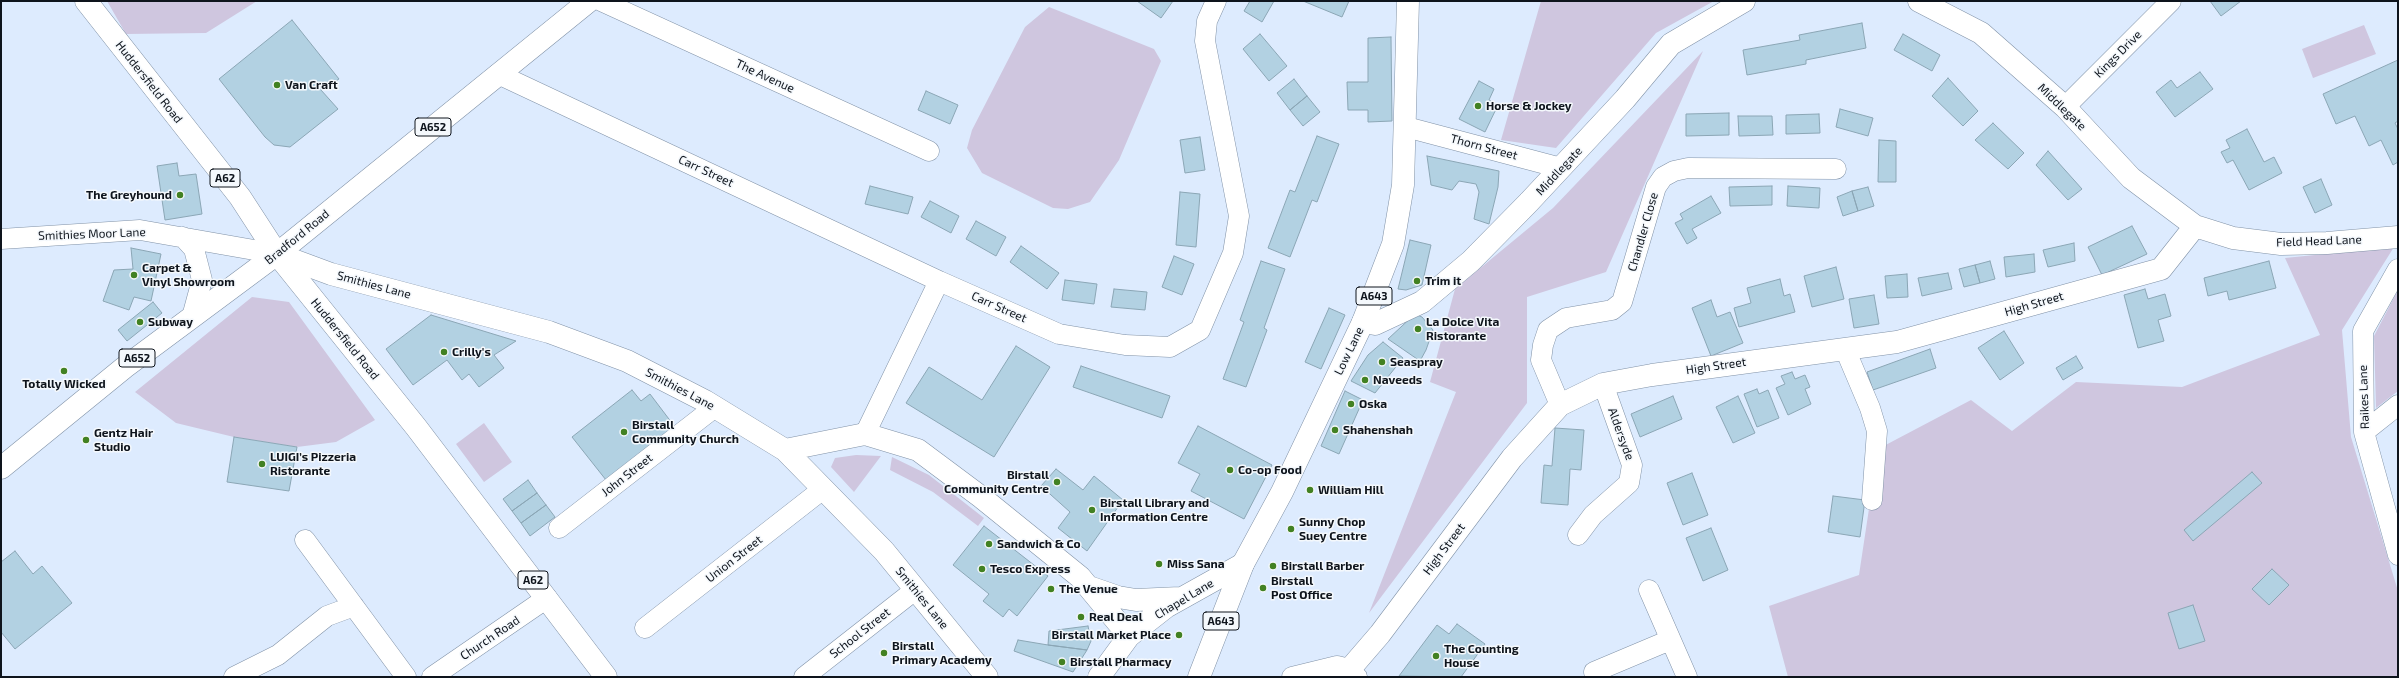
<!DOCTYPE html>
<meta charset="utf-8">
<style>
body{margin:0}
#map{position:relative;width:2399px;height:678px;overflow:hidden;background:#ddebfe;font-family:"Exo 2",sans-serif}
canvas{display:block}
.frame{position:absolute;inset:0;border:2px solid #0e141c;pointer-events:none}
</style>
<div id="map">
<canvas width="2399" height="678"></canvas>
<div class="frame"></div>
</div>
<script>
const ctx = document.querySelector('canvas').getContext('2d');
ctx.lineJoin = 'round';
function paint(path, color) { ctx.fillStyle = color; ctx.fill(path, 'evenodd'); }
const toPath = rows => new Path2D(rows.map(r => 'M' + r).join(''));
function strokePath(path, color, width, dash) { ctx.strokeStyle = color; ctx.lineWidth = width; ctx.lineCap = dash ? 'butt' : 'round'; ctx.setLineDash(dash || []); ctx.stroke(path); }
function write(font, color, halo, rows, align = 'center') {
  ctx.font = font + ' "Exo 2",sans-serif'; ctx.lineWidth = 3; ctx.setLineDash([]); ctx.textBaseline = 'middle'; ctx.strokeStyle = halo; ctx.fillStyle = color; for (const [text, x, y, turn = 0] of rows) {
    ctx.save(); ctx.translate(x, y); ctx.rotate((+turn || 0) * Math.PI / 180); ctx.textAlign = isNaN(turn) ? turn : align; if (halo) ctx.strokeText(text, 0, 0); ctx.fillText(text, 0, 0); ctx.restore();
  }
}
paint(toPath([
 [107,1,257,1,206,33,126,34],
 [1541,1,1714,1,1656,33,1556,148,1501,140],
 [1049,7,1154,49,1161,61,1119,160,1090,202,1068,209,1053,208,982,173,967,148,972,130,1025,27],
 [2364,25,2376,54,2313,78,2302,49],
 [1703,51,1606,272,1527,297,1527,403,1369,613,1456,392,1430,382,1455,289,1553,208],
 [2394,247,2342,330,2351,437,2398,591,2398,677,1788,677,1769,606,1859,575,1878,449,1971,400,2012,431,2076,382,2182,387,2320,335,2285,258],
 [2398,290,2398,391,2376,408,2374,336],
 [252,297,289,302,375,420,336,442,297,447,234,437,176,423,135,392],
 [484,423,512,462,484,482,456,444],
 [856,455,881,456,854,492,831,467,835,458],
 [892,457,929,475,984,518,978,526,933,492,890,470]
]), '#cfc6df');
const building = toPath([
 [1137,1,1173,1,1161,18,1137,1],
 [1250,1,1274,1,1262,22,1244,11,1250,1],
 [1303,1,1349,1,1342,17,1303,1],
 [2210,1,2241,1,2221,16,2210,1],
 [292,20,339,79,321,90,338,109,290,147,274,145,265,137,219,79,292,20],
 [1862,23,1866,48,1806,60,1806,64,1747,75,1743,50,1800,40,1799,35,1862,23],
 [1260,34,1287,66,1269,81,1243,49,1260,34],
 [1903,34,1940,55,1932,71,1894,50,1903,34],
 [1391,37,1392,121,1368,122,1368,110,1348,110,1347,82,1368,82,1368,38,1391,37],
 [2398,60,2398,121,2395,123,2398,129,2398,162,2393,165,2381,140,2369,146,2355,116,2336,124,2323,94,2398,60],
 [2200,72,2213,89,2175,117,2156,92,2171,80,2177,88,2200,72],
 [1948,78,1978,111,1963,126,1932,96,1948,78],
 [1294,79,1307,96,1290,110,1277,93,1294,79],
 [1479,81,1494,89,1489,100,1498,105,1485,132,1459,119,1479,81],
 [926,91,958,105,950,124,918,110,926,91],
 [1307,96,1320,112,1303,126,1290,110,1307,96],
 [1840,109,1873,118,1868,136,1836,127,1840,109],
 [1729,113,1729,135,1686,136,1686,114,1729,113],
 [1819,114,1820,133,1786,134,1786,115,1819,114],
 [1738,116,1772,116,1773,135,1739,136,1738,116],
 [1993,123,2024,153,2008,169,1975,140,1993,123],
 [2247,129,2264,162,2274,157,2282,173,2249,190,2233,160,2227,163,2221,152,2230,148,2226,140,2247,129],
 [1317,136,1339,144,1317,202,1312,200,1290,257,1268,248,1290,190,1295,192,1317,136],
 [1200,137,1205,170,1185,173,1180,140,1200,137],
 [1879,140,1896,141,1896,182,1878,182,1879,140],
 [2048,151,2082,189,2068,200,2036,165,2048,151],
 [1427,156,1499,171,1498,187,1489,224,1474,219,1479,192,1476,184,1459,181,1452,190,1431,185,1427,156],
 [177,163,179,176,196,174,202,214,165,220,157,166,177,163],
 [2321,179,2332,205,2315,213,2303,187,2321,179],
 [870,186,913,197,908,214,865,204,870,186],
 [1772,186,1772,205,1730,206,1729,187,1772,186],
 [1788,186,1820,188,1819,208,1787,206,1788,186],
 [1868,187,1874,206,1858,211,1852,191,1868,187],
 [1852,191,1858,211,1843,216,1837,197,1852,191],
 [1180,192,1200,194,1196,247,1176,245,1180,192],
 [1711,196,1721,213,1692,229,1697,238,1687,244,1675,223,1683,219,1680,214,1711,196],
 [930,201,959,216,951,233,921,217,930,201],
 [976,221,1006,237,996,256,966,239,976,221],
 [2132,226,2147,254,2102,275,2088,247,2132,226],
 [1410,240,1431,245,1422,285,1406,290,1398,289,1410,240],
 [2074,243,2075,261,2048,267,2043,250,2074,243],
 [1021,246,1059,273,1047,289,1010,262,1021,246],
 [131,248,161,254,151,301,134,297,129,310,103,301,114,270,133,269,131,248],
 [2034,254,2035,272,2006,277,2004,257,2034,254],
 [1174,256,1194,264,1182,295,1162,287,1174,256],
 [1261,261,1285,269,1264,328,1267,330,1246,387,1223,379,1244,322,1240,320,1261,261],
 [1990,261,1995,279,1980,283,1975,265,1990,261],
 [2269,261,2276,288,2229,300,2227,291,2208,296,2204,278,2269,261],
 [1975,265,1980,283,1964,287,1959,269,1975,265],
 [1836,267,1844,299,1812,307,1804,276,1836,267],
 [1948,273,1952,289,1922,296,1918,278,1948,273],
 [1907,274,1908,297,1887,298,1885,276,1907,274],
 [1780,279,1784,296,1790,294,1795,312,1739,327,1734,308,1751,303,1747,288,1780,279],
 [1065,280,1097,284,1094,304,1062,300,1065,280],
 [1114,289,1147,292,1145,310,1111,307,1114,289],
 [2145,289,2148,299,2165,294,2171,316,2158,320,2164,341,2138,348,2124,295,2145,289],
 [1874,295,1879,324,1854,328,1849,299,1874,295],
 [1711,300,1717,317,1730,312,1743,343,1711,356,1692,308,1711,300],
 [153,302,162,313,127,341,118,330,153,302],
 [1329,308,1345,315,1321,369,1305,362,1329,308],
 [1415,314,1422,317,1433,330,1426,350,1420,361,1388,339,1415,314],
 [431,315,516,341,494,355,504,368,479,387,469,374,462,380,447,360,413,385,386,349,431,315],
 [2004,331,2024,363,2000,380,1978,348,2004,331],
 [1383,342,1403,358,1375,393,1351,381,1368,355,1383,342],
 [1016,346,1050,367,994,457,906,403,929,367,982,400,1016,346],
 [1930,349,1936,368,1873,390,1867,372,1930,349],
 [2076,356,2083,368,2063,380,2056,368,2076,356],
 [1081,366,1170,396,1162,418,1073,387,1081,366],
 [1792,372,1795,379,1805,375,1810,387,1805,389,1811,404,1788,415,1776,388,1785,384,1781,376,1792,372],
 [1757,389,1759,394,1768,390,1779,418,1757,427,1744,394,1757,389],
 [632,390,641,401,650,394,675,427,606,480,572,437,632,390],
 [1345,391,1363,400,1339,454,1321,446,1345,391],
 [1673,396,1682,419,1640,437,1631,414,1673,396],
 [1738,396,1755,433,1733,443,1716,407,1738,396],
 [1198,426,1272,465,1244,519,1191,491,1200,474,1178,463,1198,426],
 [1555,428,1584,430,1581,470,1570,469,1568,505,1541,503,1544,465,1552,466,1555,428],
 [234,437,297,447,289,491,227,482,234,437],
 [1056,469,1083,490,1094,476,1123,500,1087,551,1058,528,1070,512,1041,486,1056,469],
 [2252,472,2262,483,2193,541,2184,530,2252,472],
 [1692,473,1708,515,1683,525,1667,483,1692,473],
 [528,480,537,493,512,511,503,499,528,480],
 [537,493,546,505,521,523,512,511,537,493],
 [1833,496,1865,500,1860,537,1828,532,1833,496],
 [546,505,555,517,530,536,521,523,546,505],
 [984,526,1048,576,1017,616,1009,609,1003,617,983,601,989,594,953,565,984,526],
 [1711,528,1728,570,1703,581,1686,538,1711,528],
 [15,551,33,574,42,566,72,603,15,649,1,632,1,562,15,551],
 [2272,569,2289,585,2269,605,2252,589,2272,569],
 [2193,605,2205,641,2179,649,2168,613,2193,605],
 [1457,624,1485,644,1461,677,1399,676,1437,625,1449,634,1457,624],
 [1088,626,1091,641,1087,650,1048,645,1049,631,1088,626],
 [1018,640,1048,645,1087,650,1073,672,1014,651,1018,640]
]);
paint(building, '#b2d1e2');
strokePath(building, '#8ba6b5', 1);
const street = toPath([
 [601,1,929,151],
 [498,74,939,281,1059,334,1125,345,1170,347,1200,330,1233,253,1239,216,1205,41,1207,21,1216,1],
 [2065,107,2171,1],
 [1406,127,1561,168],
 [183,237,194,249,202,280,192,317],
 [1,239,140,230,277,254],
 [2398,269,2363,331,2364,432,2398,555],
 [1845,349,1870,408,1877,431,1872,500],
 [1560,405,1541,360,1543,345,1548,330,1566,318,1612,310,1622,302,1656,187,1663,177,1674,171,1688,168,1836,169],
 [2364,432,2398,405],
 [865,434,939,281],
 [559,528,715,407],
 [1578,535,1593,515,1629,483,1632,465,1603,384],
 [305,540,406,677],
 [1649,590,1687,677],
 [645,628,823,489],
 [1594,672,1670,640],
 [234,677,278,655,327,616,354,606],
 [432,677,547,598],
 [804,677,915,590],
 [1292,677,1337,666,1345,668,1357,677]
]);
const secondary = toPath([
 [1919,1,1981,33,2065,107,2131,178,2195,226,2233,238,2281,244,2327,243,2398,237],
 [277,254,331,274,549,332,627,361,705,401,785,450,884,551,987,677],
 [1363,322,1375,324,1422,302,1471,261,1529,202,1625,99,1671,44,1744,1],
 [785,450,865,434,918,450,981,497,1080,577,1129,636],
 [1089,587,1118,597,1136,600,1180,598],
 [1099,677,1129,636,1166,607,1243,564],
 [1343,677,1380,634,1512,458,1560,405,1603,384,1652,375,1897,342,2161,269,2195,226]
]);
const primary = toPath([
 [86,1,240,197,277,254,416,427,606,677],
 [1,468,125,367,277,254,589,1],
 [1199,677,1243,564,1282,492,1363,322,1393,244,1403,185,1408,1]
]);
strokePath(street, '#8192a7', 21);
strokePath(secondary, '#8192a7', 23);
strokePath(primary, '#8192a7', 23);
strokePath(street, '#fff', 20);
strokePath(secondary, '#fff', 22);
strokePath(primary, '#fff', 22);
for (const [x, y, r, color] of [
 [277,85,4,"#428122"],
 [1478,106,4,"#428122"],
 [180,195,4,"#428122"],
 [134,275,4,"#428122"],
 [1417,281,4,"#428122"],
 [140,322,4,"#428122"],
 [1418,329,4,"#428122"],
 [444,352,4,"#428122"],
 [1382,362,4,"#428122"],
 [64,371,4,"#428122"],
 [1365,380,4,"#428122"],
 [1351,404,4,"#428122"],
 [1335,430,4,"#428122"],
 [624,432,4,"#428122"],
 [86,440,4,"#428122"],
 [262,464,4,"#428122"],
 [1230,470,4,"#428122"],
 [1057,482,4,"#428122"],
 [1310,490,4,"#428122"],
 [1092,510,4,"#428122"],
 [1291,529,4,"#428122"],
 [989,544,4,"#428122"],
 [1159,564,4,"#428122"],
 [1273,566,4,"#428122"],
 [982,569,4,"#428122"],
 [1263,588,4,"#428122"],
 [1051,589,4,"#428122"],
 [1081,617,4,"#428122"],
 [1179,635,4,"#428122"],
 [884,653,4,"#428122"],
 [1436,656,4,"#428122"],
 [1062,662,4,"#428122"]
]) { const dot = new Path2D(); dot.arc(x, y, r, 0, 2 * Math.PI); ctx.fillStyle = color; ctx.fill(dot); strokePath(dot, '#f4f8fc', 1.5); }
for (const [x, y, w] of [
 [433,127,36],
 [225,178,30],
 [1374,296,36],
 [137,358,36],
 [533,580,30],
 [1221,621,36]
]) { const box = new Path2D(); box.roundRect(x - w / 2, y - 9, w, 18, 3); ctx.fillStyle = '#f4f8fc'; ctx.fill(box); strokePath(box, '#0e141c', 1); }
write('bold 11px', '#0e141c', null, [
 ["A652",433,127],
 ["A62",225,178],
 ["A643",1374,296],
 ["A652",137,358],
 ["A62",533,580],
 ["A643",1221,621]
]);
write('12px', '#0e141c', '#f4f8fc', [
 ["Kings Drive",2118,54,-45],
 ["The Avenue",765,76,25],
 ["Huddersfield Road",149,82,52],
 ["Middlegate",2062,107,44],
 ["Thorn Street",1484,147,15],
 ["Carr Street",706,171,25],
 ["Middlegate",1559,171,-47],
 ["Chandler Close",1643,232,-74],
 ["Smithies Moor Lane",92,234,-2],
 ["Bradford Road",297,237,-39],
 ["Field Head Lane",2319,241,-2],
 ["Smithies Lane",374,285,15],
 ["High Street",2034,304,-16],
 ["Carr Street",999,307,24],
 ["Huddersfield Road",345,339,51],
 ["Low Lane",1349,351,-64],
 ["High Street",1716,366,-8],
 ["Smithies Lane",680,389,28],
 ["Raikes Lane",2364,397,-92],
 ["Aldersyde",1621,434,70],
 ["John Street",627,475,-38],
 ["High Street",1444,549,-53],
 ["Union Street",734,559,-38],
 ["Smithies Lane",922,598,51],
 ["Chapel Lane",1184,599,-31],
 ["School Street",860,633,-38],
 ["Church Road",490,638,-34]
]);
write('bold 12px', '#0e141c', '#f4f8fc', [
 ["Van Craft",285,85],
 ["Horse & Jockey",1486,106],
 ["The Greyhound",172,195,"right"],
 ["Carpet &",142,268],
 ["Vinyl Showroom",142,282],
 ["Trim it",1425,281],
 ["Subway",148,322],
 ["La Dolce Vita",1426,322],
 ["Ristorante",1426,336],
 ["Crilly's",452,352],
 ["Seaspray",1390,362],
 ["Naveeds",1373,380],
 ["Totally Wicked",64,384,"center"],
 ["Oska",1359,404],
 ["Birstall",632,425],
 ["Community Church",632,439],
 ["Shahenshah",1343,430],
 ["Gentz Hair",94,433],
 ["Studio",94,447],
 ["LUIGI’s Pizzeria",270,457],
 ["Ristorante",270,471],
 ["Co-op Food",1238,470],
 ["Birstall",1049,475,"right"],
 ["Community Centre",1049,489,"right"],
 ["William Hill",1318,490],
 ["Birstall Library and",1100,503],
 ["Information Centre",1100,517],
 ["Sunny Chop",1299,522],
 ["Suey Centre",1299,536],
 ["Sandwich & Co",997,544],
 ["Miss Sana",1167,564],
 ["Birstall Barber",1281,566],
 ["Tesco Express",990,569],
 ["Birstall",1271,581],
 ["Post Office",1271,595],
 ["The Venue",1059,589],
 ["Real Deal",1089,617],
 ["Birstall Market Place",1171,635,"right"],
 ["Birstall",892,646],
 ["Primary Academy",892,660],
 ["The Counting",1444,649],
 ["House",1444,663],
 ["Birstall Pharmacy",1070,662]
], 'left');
</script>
